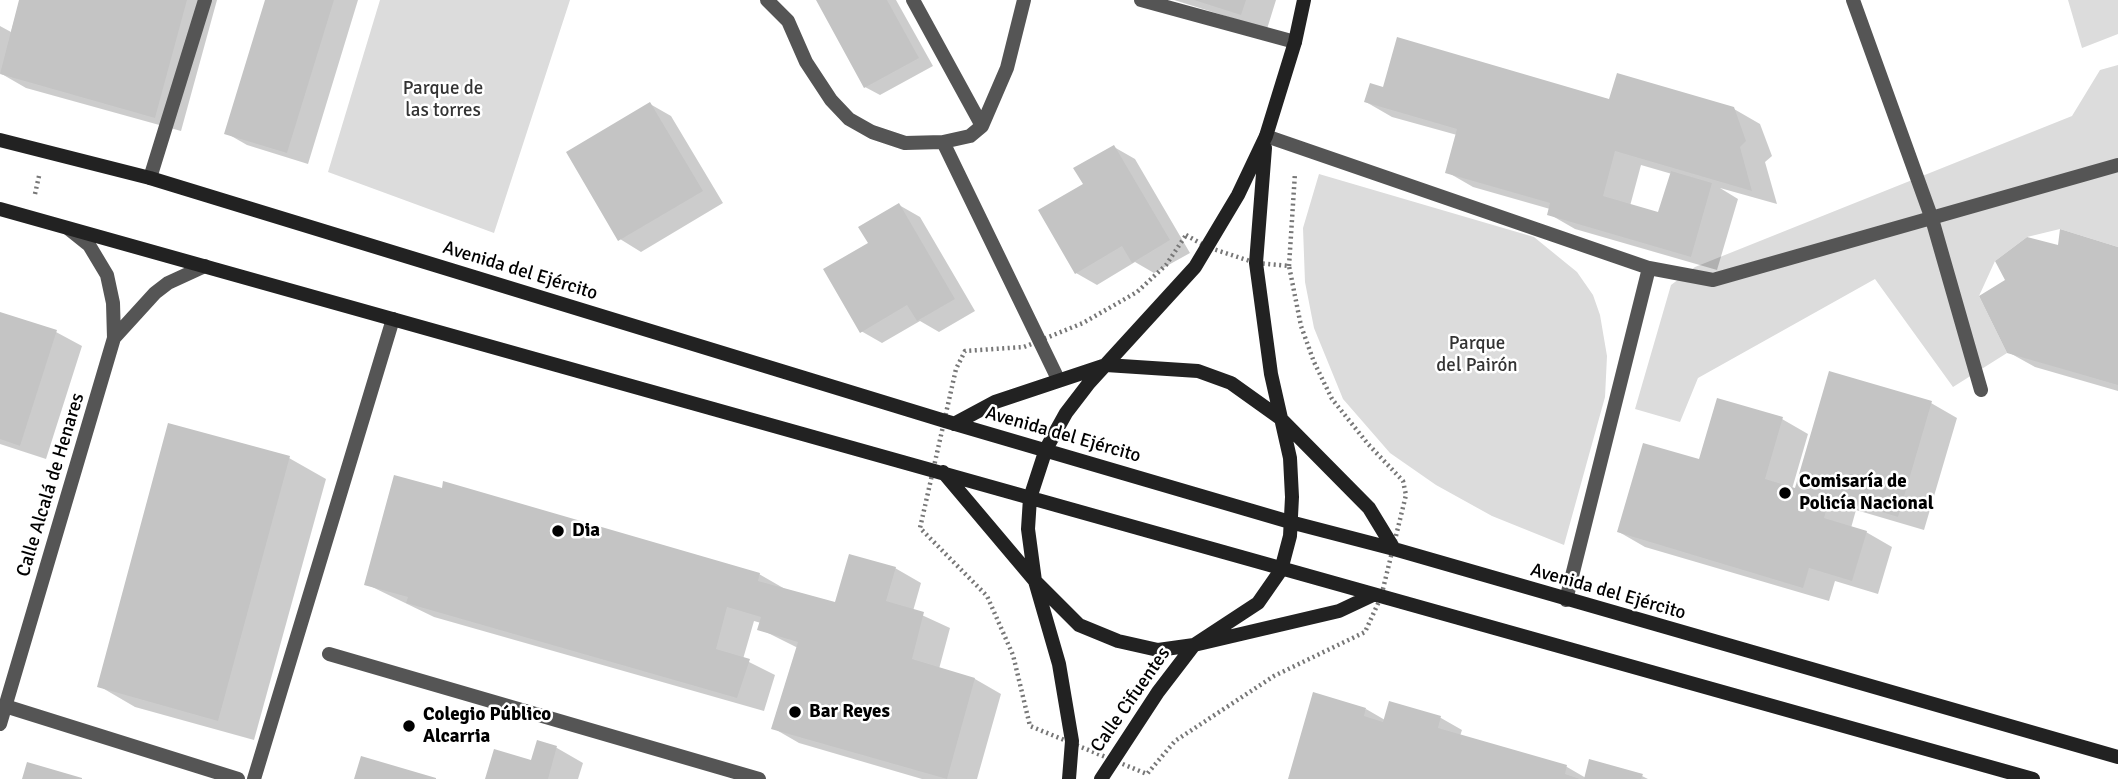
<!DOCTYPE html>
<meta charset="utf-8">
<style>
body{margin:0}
canvas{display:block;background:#fff}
</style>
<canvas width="2118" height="779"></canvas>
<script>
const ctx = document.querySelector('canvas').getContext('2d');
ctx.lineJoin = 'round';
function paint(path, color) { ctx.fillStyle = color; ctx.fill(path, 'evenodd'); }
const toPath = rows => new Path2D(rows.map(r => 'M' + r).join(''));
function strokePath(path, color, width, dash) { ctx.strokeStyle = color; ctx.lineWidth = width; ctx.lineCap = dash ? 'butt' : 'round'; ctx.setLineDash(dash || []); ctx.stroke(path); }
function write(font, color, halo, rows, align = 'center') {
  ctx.font = font + ' Signika,sans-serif'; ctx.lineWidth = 5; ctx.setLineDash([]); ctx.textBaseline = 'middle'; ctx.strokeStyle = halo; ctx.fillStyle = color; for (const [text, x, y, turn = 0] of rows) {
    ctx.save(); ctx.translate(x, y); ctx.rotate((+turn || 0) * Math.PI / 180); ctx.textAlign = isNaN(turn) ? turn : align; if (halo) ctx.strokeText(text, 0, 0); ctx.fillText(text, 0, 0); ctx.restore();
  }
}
paint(toPath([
 [380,0,570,0,494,233,328,172],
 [2068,0,2118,0,2118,34,2082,48],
 [2118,65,2118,247,2060,229,2027,237,1995,261,1979,296,2007,353,1953,387,1875,279,1698,378,1680,422,1635,409,1671,285,1695,267,2072,116,2100,70],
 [1319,174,1534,237,1577,272,1593,295,1600,315,1607,356,1605,397,1564,545,1492,516,1436,485,1390,453,1343,399,1314,328,1305,282,1303,228]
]), '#dcdcdc');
paint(toPath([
 [20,0,217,0,181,131,26,88,0,73,0,26,11,32],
 [266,0,358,0,308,164,247,145,226,133],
 [818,0,896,0,933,66,880,95,865,87],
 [1174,0,1276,0,1267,29],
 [1384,89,1734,109,1760,124,1772,156,1765,162,1777,204,1720,188,1738,199,1717,270,1575,229,1549,214,1550,209,1473,187,1447,172,1457,135,1392,117,1366,102],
 [1641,165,1672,174,1660,214,1630,206],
 [650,104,671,116,723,203,641,252,620,239],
 [1114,147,1135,159,1190,253,1154,273,1135,262,1097,285,1076,273,1085,185],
 [899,205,920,217,975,311,939,332,920,321,882,343,861,331,870,244],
 [2118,249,2118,391,2035,367,2008,352],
 [0,313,56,332,82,346,46,459,0,444],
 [1931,403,1957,418,1924,530,1856,510,1851,528,1866,532,1892,547,1878,594,1835,581,1829,601,1645,547,1619,532,1700,462,1782,419,1808,434,1792,489,1796,490],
 [289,458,326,479,254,740,135,707,99,686],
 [895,568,921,583,913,611,950,628,939,669,975,679,1001,694,977,779,922,779,799,743,773,728,798,648,760,629,761,623,754,621,743,659,775,675,764,711,434,617,366,584,759,574,785,589,836,604],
 [1390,703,1441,718,1462,730,1460,736,1567,767,1586,778,1642,776,1648,779,1290,779,1366,709,1385,720],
 [538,742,557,748,583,763,578,779,487,779,533,762]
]), '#0003');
paint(toPath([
 [19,0,187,0,155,118,0,74],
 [265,0,334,0,287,153,224,134],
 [816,0,887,0,919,58,864,88],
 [1194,0,1246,0,1241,15],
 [1397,37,1609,99,1617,73,1734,107,1746,141,1740,147,1752,191,1615,151,1603,196,1658,212,1671,171,1712,183,1691,257,1547,215,1550,203,1445,173,1457,129,1364,102,1370,83,1383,87],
 [650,102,703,191,618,241,566,152],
 [1114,145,1170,240,1132,263,1122,246,1075,274,1038,210,1083,184,1073,168],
 [899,203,955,299,917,321,907,305,860,333,823,269,868,243,858,227],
 [2060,229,2118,247,2118,385,2007,353,1979,296,2005,280,1995,261,2027,237,2058,245],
 [0,312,57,330,20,446,0,439],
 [1829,371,1932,401,1898,517,1830,496,1824,518,1867,531,1852,581,1809,568,1803,588,1617,532,1643,443,1699,459,1717,398,1783,417,1765,479,1795,488],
 [168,423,290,456,218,721,97,687],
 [394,475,442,488,443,481,760,573,758,581,835,602,849,554,896,567,886,601,924,612,912,659,975,678,947,779,771,729,798,642,757,630,761,617,727,607,716,649,750,659,737,698,406,603,408,597,364,585],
 [1313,692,1366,708,1364,716,1383,722,1389,701,1441,716,1438,728,1567,765,1565,774,1580,779,1288,779],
 [537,740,557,746,548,779,485,779,494,749,531,760],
 [361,756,436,778,436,779,354,779],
 [1589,759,1643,774,1641,779,1584,779],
 [27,762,82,778,82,779,22,779]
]), '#c4c4c4');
strokePath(toPath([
 [35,194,39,176],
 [1186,235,1207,247,1256,263,1289,266,1301,326,1314,362,1332,399,1368,444,1403,481,1406,495,1381,597,1365,632,1274,676,1175,741,1147,774,1030,726,1013,655,987,596,920,528,956,369,965,351,1024,347,1083,323,1137,292,1166,265,1186,235],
 [1289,266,1295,173]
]), '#777', 4.5, [2, 3.5]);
strokePath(toPath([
 [329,654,759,779]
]), '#555', 14);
strokePath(toPath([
 [767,0,788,21,806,62,831,100,849,119,872,132,905,143,943,142,970,136,982,126,1007,68,1024,0],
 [913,0,982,126],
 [1141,0,1295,42],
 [1853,0,1932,219,1981,390],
 [1266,136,1649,268,1713,280,2118,165],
 [943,142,1058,379],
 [150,178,205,0],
 [114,338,155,293,168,283,205,266],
 [1566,600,1649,268],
 [5,706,238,779],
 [0,724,114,338,113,303,107,275,89,245,69,229],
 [254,779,393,319]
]), '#555', 14);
strokePath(toPath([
 [0,140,150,178,945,421,1290,522,1394,549,2118,757],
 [0,209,2033,779],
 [954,424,995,402,1106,365,1198,371,1231,383,1280,418,1369,508,1394,549],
 [943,472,1035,581,1079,625,1118,641,1158,650,1194,645,1339,611,1373,595],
 [1069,779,1072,741,1059,664,1035,581,1028,529,1030,498,1046,449,1066,413,1089,383,1195,267,1238,195,1266,136,1295,42,1304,0],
 [1101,779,1158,692,1194,645,1258,603,1281,570,1290,536,1292,497,1290,458,1271,374,1256,263,1265,148]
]), '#222', 14);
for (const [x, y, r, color] of [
 [1785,493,7,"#000"],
 [558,531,7,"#000"],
 [795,712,7,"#000"],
 [409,726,7,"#000"]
]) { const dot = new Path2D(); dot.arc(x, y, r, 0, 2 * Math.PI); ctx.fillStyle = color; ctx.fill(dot); strokePath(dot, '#fff', 2.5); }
write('19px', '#333', '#fff', [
 ["Parque de",443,89],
 ["las torres",443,111],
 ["Parque",1477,344],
 ["del Pairón",1477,366]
]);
write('19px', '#000', '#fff', [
 ["Avenida del Ejército",520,271,17],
 ["Avenida del Ejército",1063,435,16],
 ["Calle Alcalá de Henares",51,485,-73],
 ["Avenida del Ejército",1608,592,16],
 ["Calle Cifuentes",1131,700,-55]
]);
write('bold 19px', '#000', '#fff', [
 ["Comisaría de",1799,482],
 ["Policía Nacional",1799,504],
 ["Dia",572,531],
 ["Bar Reyes",809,712],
 ["Colegio Público",423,715],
 ["Alcarria",423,737]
], 'left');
</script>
